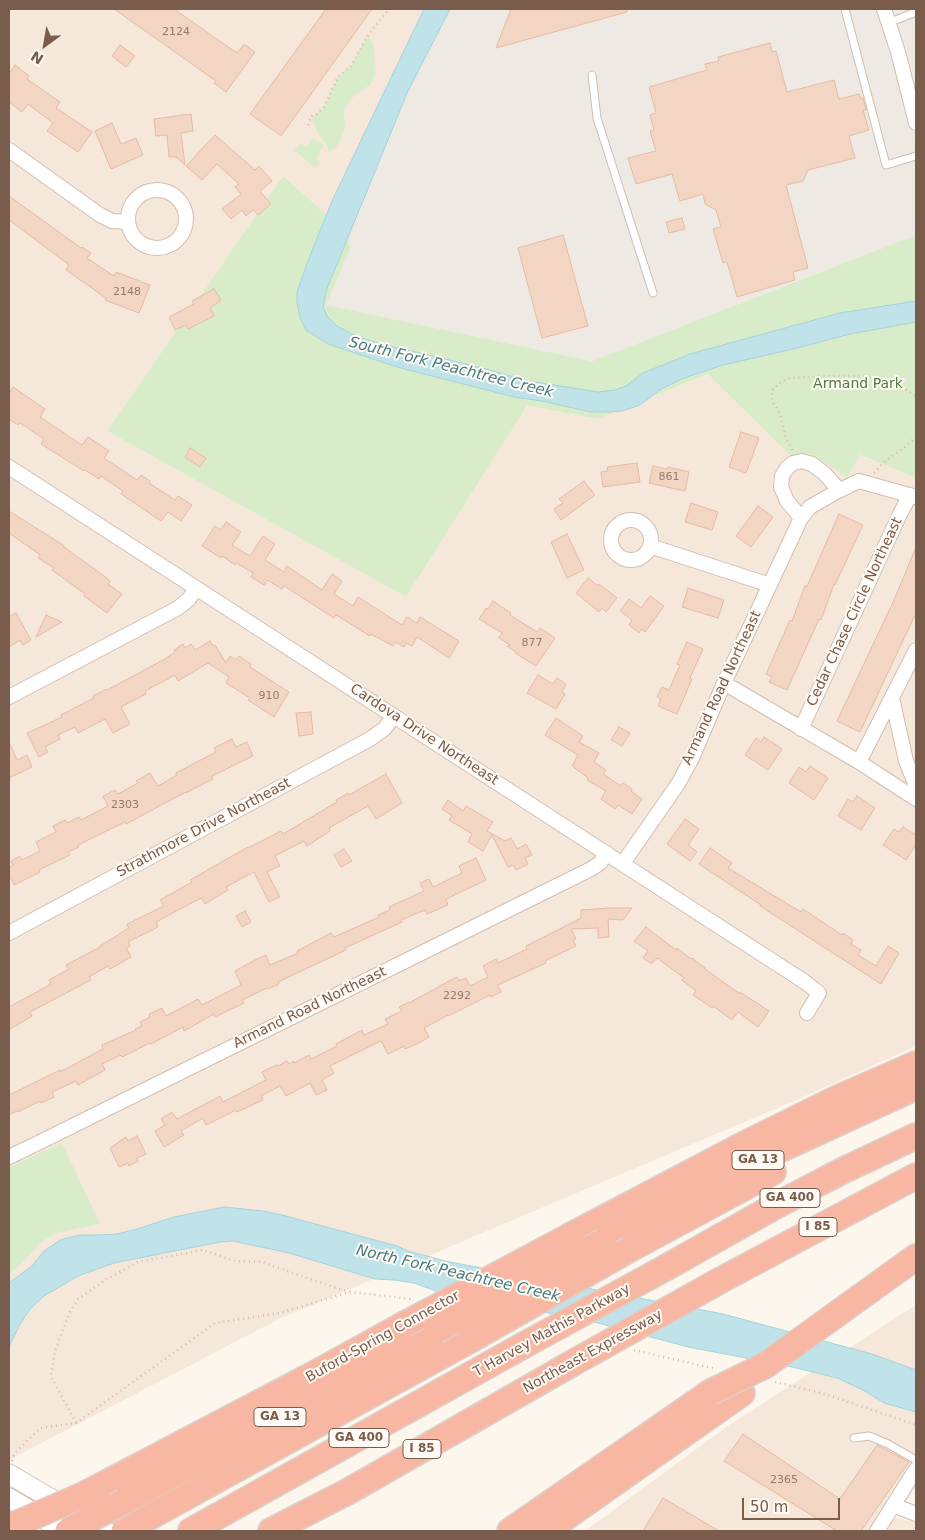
<!DOCTYPE html>
<style>
body{margin:0}
#map{position:relative;width:925px;height:1540px;overflow:hidden;background:#fdf6ec;font-family:"DejaVu Sans",sans-serif}
canvas{display:block}
.frame{position:absolute;inset:0;border:10px solid #7a5c4d;pointer-events:none}
.north{position:absolute;left:20px;top:20px;width:50px;height:50px;-webkit-text-stroke:4px #fffaf3;paint-order:stroke;rotate:212deg;font-size:14px;font-weight:700;line-height:20px;text-align:center;color:#7a5c4d}
.north::after{content:'';display:block;margin:auto;width:18px;height:22px;background:#7a5c4d;clip-path:polygon(50% 0,100% 100%,50% 72%,0 100%)}
.scale{position:absolute;left:742px;top:1498px;width:98px;height:22px;box-sizing:border-box;border:2px solid #7a5c4d;border-top:0;padding-left:6px;font-size:15px;line-height:18px;white-space:nowrap;color:#7a5c4d;-webkit-text-stroke:4px #fffaf3;paint-order:stroke}
</style>
<div id="map">
<canvas width="925" height="1540"></canvas>
<div class="frame"></div>
<div class="north">N</div>
<div class="scale">50 m</div>
</div>
<script>
const ctx = document.querySelector('canvas').getContext('2d');
ctx.lineJoin = 'round';
function paint(path, color) { ctx.fillStyle = color; ctx.fill(path, 'evenodd'); }
const toPath = rows => new Path2D(rows.map(r => 'M' + r).join(''));
function strokePath(path, color, width, dash) { ctx.strokeStyle = color; ctx.lineWidth = width; ctx.lineCap = dash ? 'butt' : 'round'; ctx.setLineDash(dash || []); ctx.stroke(path); }
function write(font, color, halo, rows, align = 'center') {
  ctx.font = font + ' "DejaVu Sans",sans-serif'; ctx.lineWidth = 4; ctx.setLineDash([]); ctx.textBaseline = 'middle'; ctx.strokeStyle = halo; ctx.fillStyle = color; for (const [text, x, y, turn = 0] of rows) {
    ctx.save(); ctx.translate(x, y); ctx.rotate((+turn || 0) * Math.PI / 180); ctx.textAlign = isNaN(turn) ? turn : align; if (halo) ctx.strokeText(text, 0, 0); ctx.fillText(text, 0, 0); ctx.restore();
  }
}
paint(toPath([
 [9,9,436,9,335,222,283,176,107,431,406,597,527,406,598,419,708,374,859,455,916,478,916,1046,801,1098,279,1319,9,1460],
 [916,1305,916,1487,895,1518,916,1522,916,1531,585,1531,729,1425]
]), '#f5e8da');
paint(toPath([
 [436,9,916,9,916,235,592,361,325,305,350,247,335,222]
]), '#efe9e4');
paint(toPath([
 [368,35,373,44,376,71,371,84,353,97,345,108,344,117,345,127,342,137,336,147,329,152,327,145,317,132,311,116,317,114,324,107,338,77,351,66],
 [313,138,324,145,316,158,320,164,315,168,294,150,300,143,306,147],
 [283,176,335,222,351,247,326,305,592,361,916,235,916,478,860,455,847,477,811,454,791,456,708,374,598,419,527,406,406,597,107,431],
 [62,1143,100,1224,55,1233,39,1244,20,1265,9,1274,9,1167]
]), '#d8ecc9');
const water = toPath([
 [424,9,450,9,408,91,326,291,323,307,327,316,337,326,354,335,377,343,483,368,523,380,598,392,615,390,626,386,643,373,690,354,840,313,916,301,916,322,850,334,797,348,723,365,684,378,661,389,640,405,622,411,609,412,591,412,542,401,514,397,397,367,328,344,306,330,300,318,297,302,297,292,306,266,332,201,424,9],
 [224,1207,263,1211,282,1215,397,1246,408,1251,445,1261,723,1314,872,1354,916,1370,916,1412,884,1403,863,1390,837,1378,788,1366,688,1347,587,1320,466,1298,436,1291,414,1283,394,1280,375,1279,289,1253,233,1241,220,1242,114,1263,78,1276,44,1296,30,1309,19,1326,9,1347,9,1283,32,1266,44,1251,60,1240,79,1235,98,1235,117,1234,137,1229,174,1217,224,1207]
]);
paint(water, '#bfe3e8');
strokePath(water, '#a5d3da', 1);
const building = toPath([
 [114,9,174,9,237,53,244,44,255,52,226,92,214,83,216,81,114,9],
 [326,9,372,9,281,136,250,114,326,9],
 [511,9,627,9,627,12,496,48,511,9],
 [770,43,772,52,776,51,787,92,834,80,839,99,859,94,861,99,863,98,866,110,863,110,869,130,849,136,855,158,808,170,803,181,786,185,808,268,793,272,795,280,737,297,727,262,723,263,713,229,721,227,716,210,705,204,703,194,680,201,672,174,636,184,628,158,656,151,650,131,654,130,650,115,656,113,649,87,707,70,705,64,719,61,718,57,770,43],
 [120,45,135,56,126,67,112,56,120,45],
 [15,65,29,76,27,79,60,102,56,108,92,132,78,152,47,131,53,123,28,104,22,112,9,102,9,74,15,65],
 [191,114,193,131,181,133,185,165,176,157,169,157,167,135,156,136,154,119,191,114],
 [112,123,121,144,136,138,143,155,111,169,95,131,112,123],
 [215,135,255,170,259,166,272,181,260,191,271,204,258,215,253,210,246,216,242,210,231,219,222,209,241,194,235,187,239,184,217,164,202,180,186,166,215,135],
 [9,196,81,248,82,247,91,253,87,258,114,276,116,272,150,285,139,313,105,300,106,298,66,270,69,265,9,220,9,196],
 [682,218,685,229,669,233,666,222,682,218],
 [563,235,588,326,542,338,518,248,563,235],
 [214,289,221,300,210,308,214,316,188,329,186,325,175,330,169,317,194,304,192,301,214,289],
 [13,387,45,409,40,417,82,445,88,437,109,451,104,458,137,480,141,475,150,481,149,483,175,500,178,496,192,505,181,521,168,512,161,521,121,494,123,491,101,476,99,479,85,470,84,471,41,444,44,439,20,423,18,425,9,419,9,394,13,387],
 [741,432,759,438,746,473,729,467,741,432],
 [190,448,206,458,200,467,185,457,190,448],
 [637,463,640,482,603,487,601,472,608,471,607,467,637,463],
 [653,466,667,469,668,467,689,472,685,491,649,483,653,466],
 [584,481,595,495,561,520,554,509,563,503,559,499,584,481],
 [691,503,718,512,712,530,685,522,691,503],
 [758,506,773,517,751,547,736,536,758,506],
 [9,511,63,545,63,546,108,579,110,582,108,584,122,594,107,613,84,596,85,594,52,570,54,568,38,558,40,555,9,533,9,511],
 [839,514,863,525,835,585,834,584,821,620,819,619,787,690,769,682,772,677,766,674,790,620,792,621,805,586,807,586,839,514],
 [226,522,241,532,232,545,250,556,263,536,275,544,265,560,284,572,287,566,322,590,332,574,342,581,334,594,353,606,358,597,402,625,407,617,417,623,420,617,459,641,449,658,417,637,412,646,406,643,404,647,395,642,393,646,371,634,370,636,336,615,334,618,284,586,282,589,267,580,264,585,251,577,253,573,236,563,235,565,222,556,221,558,202,546,215,526,221,530,226,522],
 [567,534,584,570,567,578,551,542,567,534],
 [916,547,916,613,860,732,837,721,894,600,916,547],
 [588,578,598,586,599,584,617,598,606,612,602,608,599,612,576,593,588,578],
 [688,588,724,600,718,618,682,607,688,588],
 [650,596,664,606,645,632,641,629,639,633,629,625,632,620,620,611,629,599,641,608,650,596],
 [493,601,511,613,510,615,537,632,540,628,555,638,536,666,515,653,516,652,507,646,510,645,499,638,502,633,479,619,486,608,488,609,493,601],
 [16,613,31,640,23,645,20,640,9,647,9,617,16,613],
 [46,615,62,622,36,637,46,615],
 [210,641,213,646,215,645,226,663,230,656,236,660,239,656,251,664,250,667,289,692,274,717,248,700,250,698,226,683,229,677,208,663,178,681,175,675,145,691,146,694,121,707,130,724,113,733,105,719,78,733,75,727,58,735,60,739,45,747,48,752,39,757,27,733,62,717,61,715,94,698,93,696,106,689,107,690,165,659,175,652,174,650,183,644,185,648,191,644,195,650,210,641],
 [687,642,703,649,690,678,692,679,677,714,658,706,661,699,657,697,662,687,669,690,680,665,677,664,687,642],
 [538,675,553,684,557,678,566,684,562,692,565,694,556,709,527,693,538,675],
 [311,712,313,734,299,736,296,713,311,712],
 [556,718,583,736,579,742,599,753,594,762,606,770,603,774,621,786,623,783,632,789,631,791,642,799,632,814,618,805,615,809,601,799,606,791,587,780,588,778,572,766,578,755,545,735,556,718],
 [619,727,630,733,622,746,611,740,619,727],
 [764,737,782,749,768,770,745,755,756,738,761,742,764,737],
 [232,739,236,747,247,742,253,756,212,776,213,779,186,793,186,792,126,824,125,822,78,845,79,847,68,852,70,855,39,870,40,872,14,885,9,874,9,868,13,865,11,861,20,856,22,860,40,851,36,842,56,832,53,826,65,820,67,823,79,817,81,820,108,806,103,796,115,790,118,794,138,783,136,781,150,773,158,786,177,775,176,773,216,752,214,748,232,739],
 [9,742,17,760,27,755,32,767,9,778,9,742],
 [810,766,828,778,814,800,789,783,799,767,806,772,810,766],
 [386,774,402,803,376,819,368,806,329,828,330,831,307,846,304,841,275,856,280,866,267,872,280,897,269,902,254,872,226,887,228,890,205,904,201,898,156,922,158,927,128,942,130,946,126,948,131,957,110,969,108,966,89,977,91,980,30,1012,32,1016,9,1030,9,1007,51,984,49,980,69,969,66,965,100,947,100,946,129,928,127,924,164,906,160,900,192,882,190,880,248,847,248,848,281,831,283,834,337,802,336,800,348,793,349,795,386,774],
 [857,796,875,808,861,830,838,816,848,799,853,802,857,796],
 [448,800,463,811,466,806,493,822,487,831,505,841,511,838,517,849,526,844,532,855,525,858,528,864,516,870,513,865,508,867,492,835,483,851,468,842,472,834,449,820,452,816,442,809,448,800],
 [685,819,699,829,688,845,697,852,690,861,667,844,685,819],
 [903,827,916,835,916,845,906,860,883,845,894,829,899,832,903,827],
 [710,848,732,863,728,868,801,912,803,909,842,935,843,933,853,940,851,944,861,950,858,955,876,966,888,946,899,953,881,984,760,906,761,905,699,864,710,848],
 [344,849,352,861,341,867,334,855,344,849],
 [476,858,486,880,446,899,448,905,427,914,425,910,401,920,402,922,345,948,346,950,278,982,279,984,268,989,267,988,242,1000,244,1003,215,1017,214,1014,184,1031,183,1027,151,1044,150,1043,122,1057,121,1055,102,1064,105,1070,78,1085,76,1081,52,1092,54,1097,41,1103,40,1101,18,1112,17,1111,9,1115,9,1095,60,1070,60,1072,103,1049,102,1045,136,1030,135,1029,142,1026,140,1022,150,1017,149,1014,162,1008,166,1016,198,999,202,1005,241,985,235,971,255,960,266,955,270,965,298,953,297,951,331,933,334,937,379,917,378,915,390,910,389,907,424,891,420,883,429,879,433,887,462,873,459,866,476,858],
 [608,908,632,908,623,920,608,919,609,937,598,938,598,928,571,929,576,939,573,940,576,946,545,961,546,963,498,985,501,992,491,997,490,995,448,1016,448,1015,424,1028,429,1037,419,1043,405,1049,404,1046,388,1054,381,1041,330,1066,334,1073,322,1080,327,1090,316,1095,310,1083,286,1096,280,1086,261,1096,263,1100,237,1112,236,1110,206,1125,203,1118,181,1131,184,1135,164,1147,155,1131,165,1125,161,1119,172,1112,177,1119,220,1096,223,1102,266,1080,262,1072,276,1065,278,1066,287,1061,289,1064,294,1061,294,1063,309,1055,311,1059,337,1046,336,1044,362,1030,364,1035,388,1024,385,1019,402,1011,399,1007,409,1002,409,1003,449,981,457,977,459,981,466,978,470,986,488,977,483,966,496,959,498,963,527,949,526,946,581,918,581,910,608,908],
 [245,911,251,922,242,927,236,916,245,911],
 [646,927,676,950,677,948,691,959,692,958,705,968,705,969,740,994,740,992,769,1011,758,1027,738,1012,732,1020,713,1006,712,1008,693,995,696,991,682,980,684,978,657,958,652,964,643,958,648,951,634,941,646,927],
 [137,1136,146,1154,137,1158,138,1161,129,1166,128,1163,119,1167,110,1148,126,1137,128,1141,137,1136],
 [743,1434,840,1499,877,1445,909,1462,861,1531,837,1531,724,1461,743,1434],
 [663,1498,719,1531,643,1531,663,1498]
]);
paint(building, '#f3d5c3');
strokePath(building, '#e6bba3', 1);
const service = toPath([
 [845,9,886,165,916,156],
 [888,23,916,12],
 [592,75,597,118,653,293],
 [854,1438,869,1436,888,1444,916,1460]
]);
const minor = toPath([
 [884,9,898,52,916,123],
 [9,150,100,215,112,221,128,222],
 '128 219a29 29 0 1 1 58 0a29 29 0 1 1-58 0Z',
 [9,467,805,982,819,993,807,1013],
 [801,518,787,501,781,487,782,476,787,468,793,463,802,461,812,464,825,474,839,490],
 '611 540a20 20 0 1 1 40 0a20 20 0 1 1-40 0Z',
 [650,546,770,585],
 [724,683,859,762,916,799],
 [9,697,178,608,189,599,196,588],
 [892,698,906,761,916,786],
 [801,729,899,516,910,495],
 [859,762,916,650],
 [623,863,678,784,692,758,724,683,801,518,810,507,836,492,859,481,916,497],
 [9,933,370,739,384,729,394,716],
 [9,1157,34,1145,591,869,600,863,607,853],
 [893,1505,916,1514],
 [877,1531,916,1469]
]);
const secondary = toPath([
 [9,1474,106,1531],
 [9,1498,64,1531]
]);
const motorway = toPath([
 [572,1235,747,1143,838,1098,916,1064],
 [604,1241,753,1162,916,1087],
 [630,1249,773,1172],
 [667,1267,777,1205,842,1171,916,1136],
 [721,1280,916,1176],
 [766,1365,916,1257],
 [99,1487,320,1371,405,1324],
 [123,1502,436,1331],
 [124,1531,470,1340],
 [191,1531,526,1344],
 [271,1531,349,1491,571,1364],
 [510,1531,711,1392],
 [546,1531,742,1393]
]);
strokePath(service, '#d1beb0', 9);
strokePath(minor, '#d1beb0', 16);
strokePath(secondary, '#d6c0b0', 21);
strokePath(motorway, '#dad1cd', 28);
strokePath(toPath([
 [308,125,311,116,317,114,324,107,338,77,351,66,368,35,389,9],
 [792,450,786,438,780,413,772,401,772,390,782,381,791,378,831,376,862,376,882,379,899,385,916,396],
 [874,473,885,461,904,448,916,437],
 [634,1350,716,1369],
 [775,1382,825,1394,916,1425],
 [76,1423,51,1376,55,1351,70,1312,78,1299,107,1279,138,1262,203,1250,235,1261,263,1262,295,1274,349,1292],
 [12,1461,15,1453,40,1428,76,1423,215,1323,280,1313,350,1292,411,1299]
]), '#d9b8a5', 2.5, [1, 4]);
strokePath(service, '#fff', 7);
strokePath(minor, '#fff', 14);
strokePath(secondary, '#fff', 19);
strokePath(motorway, '#f7b7a3', 25);
const motorwayBridge = toPath([
 [405,1324,572,1235],
 [436,1331,604,1241],
 [470,1340,630,1249],
 [526,1344,667,1267],
 [571,1364,721,1280],
 [711,1392,766,1365],
 [9,1527,81,1496,99,1487],
 [68,1531,123,1502]
]);
strokePath(motorwayBridge, '#dad1cd', 28, []);
strokePath(motorwayBridge, '#f7b7a3', 25);
write('11px', '#987a6a', null, [
 ["2124",176,32],
 ["2148",127,292],
 ["861",669,477],
 ["877",532,643],
 ["910",269,696],
 ["2303",125,805],
 ["2292",457,996],
 ["2365",784,1480]
]);
for (const [x, y, w] of [
 [758,1160,52],
 [790,1198,60],
 [818,1227,38],
 [280,1417,52],
 [359,1438,60],
 [422,1449,38]
]) { const box = new Path2D(); box.roundRect(x - w / 2, y - 9.5, w, 19, 4); ctx.fillStyle = '#fffaf3'; ctx.fill(box); strokePath(box, '#7a5c4d', 1); }
write('bold 12px', '#7a5c4d', null, [
 ["GA 13",758,1160],
 ["GA 400",790,1198],
 ["I 85",818,1227],
 ["GA 13",280,1417],
 ["GA 400",359,1438],
 ["I 85",422,1449]
]);
write('14px', '#537a41', '#fffaf3', [
 ["Armand Park",858,384]
]);
write('14px', '#7a5c4d', '#fffaf3', [
 ["Cedar Chase Circle Northeast",855,612,-65],
 ["Armand Road Northeast",722,688,-65],
 ["Cardova Drive Northeast",424,735,33],
 ["Strathmore Drive Northeast",204,828,-28],
 ["Armand Road Northeast",310,1008,-26],
 ["T Harvey Mathis Parkway",552,1331,-29],
 ["Buford-Spring Connector",383,1337,-29],
 ["Northeast Expressway",593,1352,-29]
]);
write('italic 15px', '#437c86', '#fffaf3', [
 ["South Fork Peachtree Creek",451,368,14],
 ["North Fork Peachtree Creek",458,1274,13]
]);
</script>
